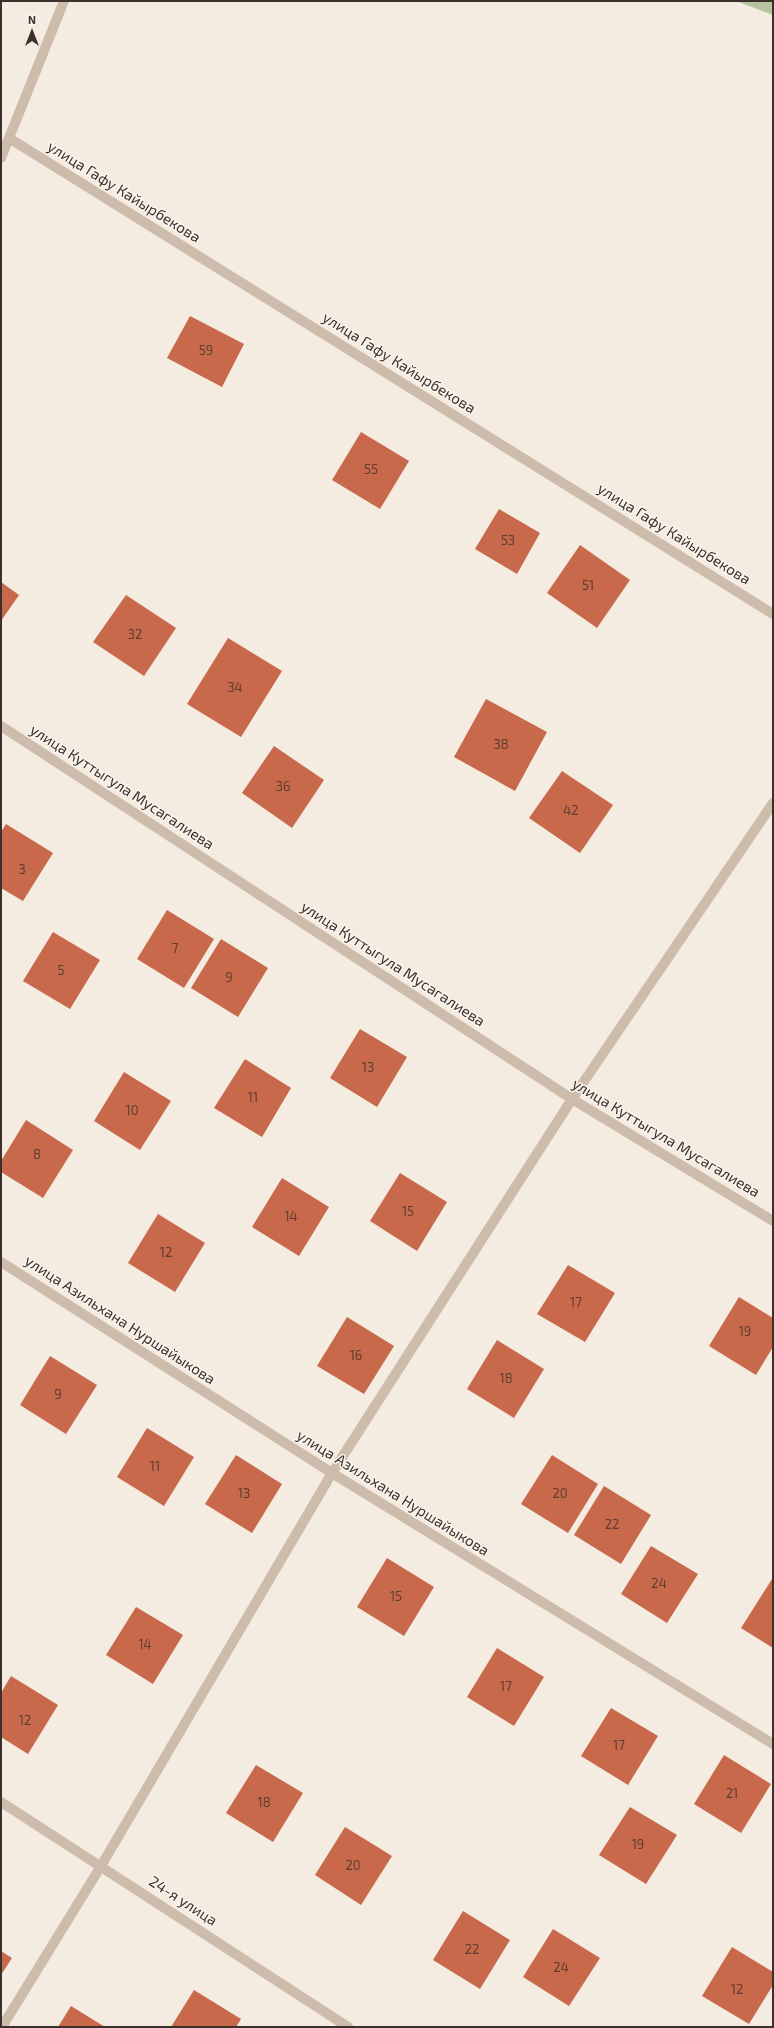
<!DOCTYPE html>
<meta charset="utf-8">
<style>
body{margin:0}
#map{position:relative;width:774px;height:2028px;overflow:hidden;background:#f4ebe1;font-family:"Exo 2",sans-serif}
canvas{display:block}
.frame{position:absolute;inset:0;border:2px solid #3b302b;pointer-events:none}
.north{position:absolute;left:12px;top:12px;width:40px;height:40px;-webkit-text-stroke:3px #fbf5ee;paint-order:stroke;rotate:0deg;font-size:11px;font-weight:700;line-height:16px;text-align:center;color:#3b302b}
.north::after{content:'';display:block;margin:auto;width:14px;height:18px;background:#3b302b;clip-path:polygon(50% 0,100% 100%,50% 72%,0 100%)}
</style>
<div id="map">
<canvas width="774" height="2028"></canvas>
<div class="frame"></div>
<div class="north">N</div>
</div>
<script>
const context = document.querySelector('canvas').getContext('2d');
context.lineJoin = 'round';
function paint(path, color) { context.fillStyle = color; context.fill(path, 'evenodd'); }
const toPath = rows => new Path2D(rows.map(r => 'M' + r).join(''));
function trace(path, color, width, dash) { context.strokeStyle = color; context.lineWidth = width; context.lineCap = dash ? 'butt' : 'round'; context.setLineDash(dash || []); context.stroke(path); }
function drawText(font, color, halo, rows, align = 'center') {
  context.font = font + ' "Exo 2",sans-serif'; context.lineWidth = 3; context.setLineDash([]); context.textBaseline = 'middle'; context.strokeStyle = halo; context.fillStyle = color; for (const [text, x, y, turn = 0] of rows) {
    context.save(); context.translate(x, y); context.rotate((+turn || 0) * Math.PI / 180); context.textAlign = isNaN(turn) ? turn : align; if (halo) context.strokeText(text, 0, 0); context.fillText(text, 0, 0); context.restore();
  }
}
const green = toPath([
 [736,1,773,1,773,15]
]);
const building = toPath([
 [190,316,244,344,222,387,167,358],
 [361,432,409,461,380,509,332,480],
 [499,509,540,533,517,574,475,549],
 [580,545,630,580,597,628,547,593],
 [1,582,19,595,1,621],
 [126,595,176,628,144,676,93,642],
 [228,638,282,671,241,737,187,704],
 [486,699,547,732,515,791,454,757],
 [274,746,324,780,292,828,242,793],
 [562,771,613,805,580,853,529,818],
 [6,824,53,853,23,901,1,888,1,832],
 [167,910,214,939,184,988,137,959],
 [53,932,100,960,70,1009,23,981],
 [221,939,268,968,238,1017,191,988],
 [360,1029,407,1057,377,1107,330,1078],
 [245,1059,291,1088,262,1137,214,1108],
 [124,1072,171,1101,140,1150,94,1121],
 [26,1120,73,1150,43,1198,1,1172,1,1161],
 [400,1173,447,1202,417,1251,370,1221],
 [282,1178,329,1207,299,1256,252,1227],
 [158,1214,205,1243,175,1292,128,1263],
 [568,1265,615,1293,585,1342,537,1314],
 [739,1297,773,1318,773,1347,756,1375,709,1346],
 [347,1317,394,1346,364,1394,317,1366],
 [497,1340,544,1369,514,1418,467,1389],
 [50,1356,97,1385,66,1434,20,1405],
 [147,1428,194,1457,164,1506,117,1477],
 [236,1455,282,1484,252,1533,205,1504],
 [552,1455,598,1484,568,1533,521,1504],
 [604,1486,651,1515,621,1564,574,1535],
 [651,1546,698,1574,667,1623,621,1594],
 [387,1558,434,1587,404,1636,357,1607],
 [772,1579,773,1580,773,1648,741,1628],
 [136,1607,183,1635,153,1684,106,1655],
 [497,1648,544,1677,514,1726,467,1697],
 [11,1676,58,1705,28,1754,1,1737,1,1693],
 [611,1708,658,1736,628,1785,581,1756],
 [724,1755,771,1784,741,1833,694,1804],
 [256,1765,303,1793,273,1842,226,1813],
 [630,1807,677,1835,646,1884,599,1855],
 [345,1827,392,1856,361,1905,315,1875],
 [463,1911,510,1940,480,1989,433,1960],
 [553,1929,600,1958,569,2006,523,1977],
 [732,1947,773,1972,773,1985,749,2024,702,1996],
 [1,1951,12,1958,1,1975],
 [194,1990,241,2019,236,2027,171,2027],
 [71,2006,105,2027,58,2027]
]);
const minor = toPath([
 [9,138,773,614],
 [1,158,64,1],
 [1,726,572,1099,773,1221],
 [1,1262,332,1473,773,1744],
 [1,1802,348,2027],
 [2,2027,101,1866,332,1473,572,1099,773,803]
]);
const numberNames = [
 ["59",206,351],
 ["55",371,470],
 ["53",508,541],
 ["51",588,586],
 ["32",135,635],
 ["34",235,688],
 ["38",501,745],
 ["36",283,787],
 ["42",571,811],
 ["3",22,870],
 ["7",175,949],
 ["5",61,971],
 ["9",229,978],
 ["13",368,1068],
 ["11",253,1098],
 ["10",132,1111],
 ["8",37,1155],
 ["15",408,1212],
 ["14",291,1217],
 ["12",166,1253],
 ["17",576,1303],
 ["19",745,1332],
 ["16",356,1356],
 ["18",506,1379],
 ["9",58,1395],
 ["11",155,1467],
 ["13",244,1494],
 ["20",560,1494],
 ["22",612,1525],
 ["24",659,1584],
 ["15",396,1597],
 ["14",145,1645],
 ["17",506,1687],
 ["12",25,1721],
 ["17",619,1746],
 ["21",732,1794],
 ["18",264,1803],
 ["19",638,1845],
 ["20",353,1866],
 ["22",472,1950],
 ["24",561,1968],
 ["12",737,1990]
];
const streetNames = [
 ["улица Гафу Кайырбекова",124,192,32],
 ["улица Гафу Кайырбекова",399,363,32],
 ["улица Гафу Кайырбекова",674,534,32],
 ["улица Куттыгула Мусагалиева",122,787,33],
 ["улица Куттыгула Мусагалиева",393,964,33],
 ["улица Куттыгула Мусагалиева",666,1138,31],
 ["улица Азильхана Нуршайыкова",120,1320,33],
 ["улица Азильхана Нуршайыкова",393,1493,32],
 ["24-я улица",183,1901,33]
];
paint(green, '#b8c4a0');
paint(building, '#c8694b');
trace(minor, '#cdbbac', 10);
drawText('13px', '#5e3e33', null, numberNames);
drawText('15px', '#3b302b', '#fbf5ee', streetNames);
</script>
